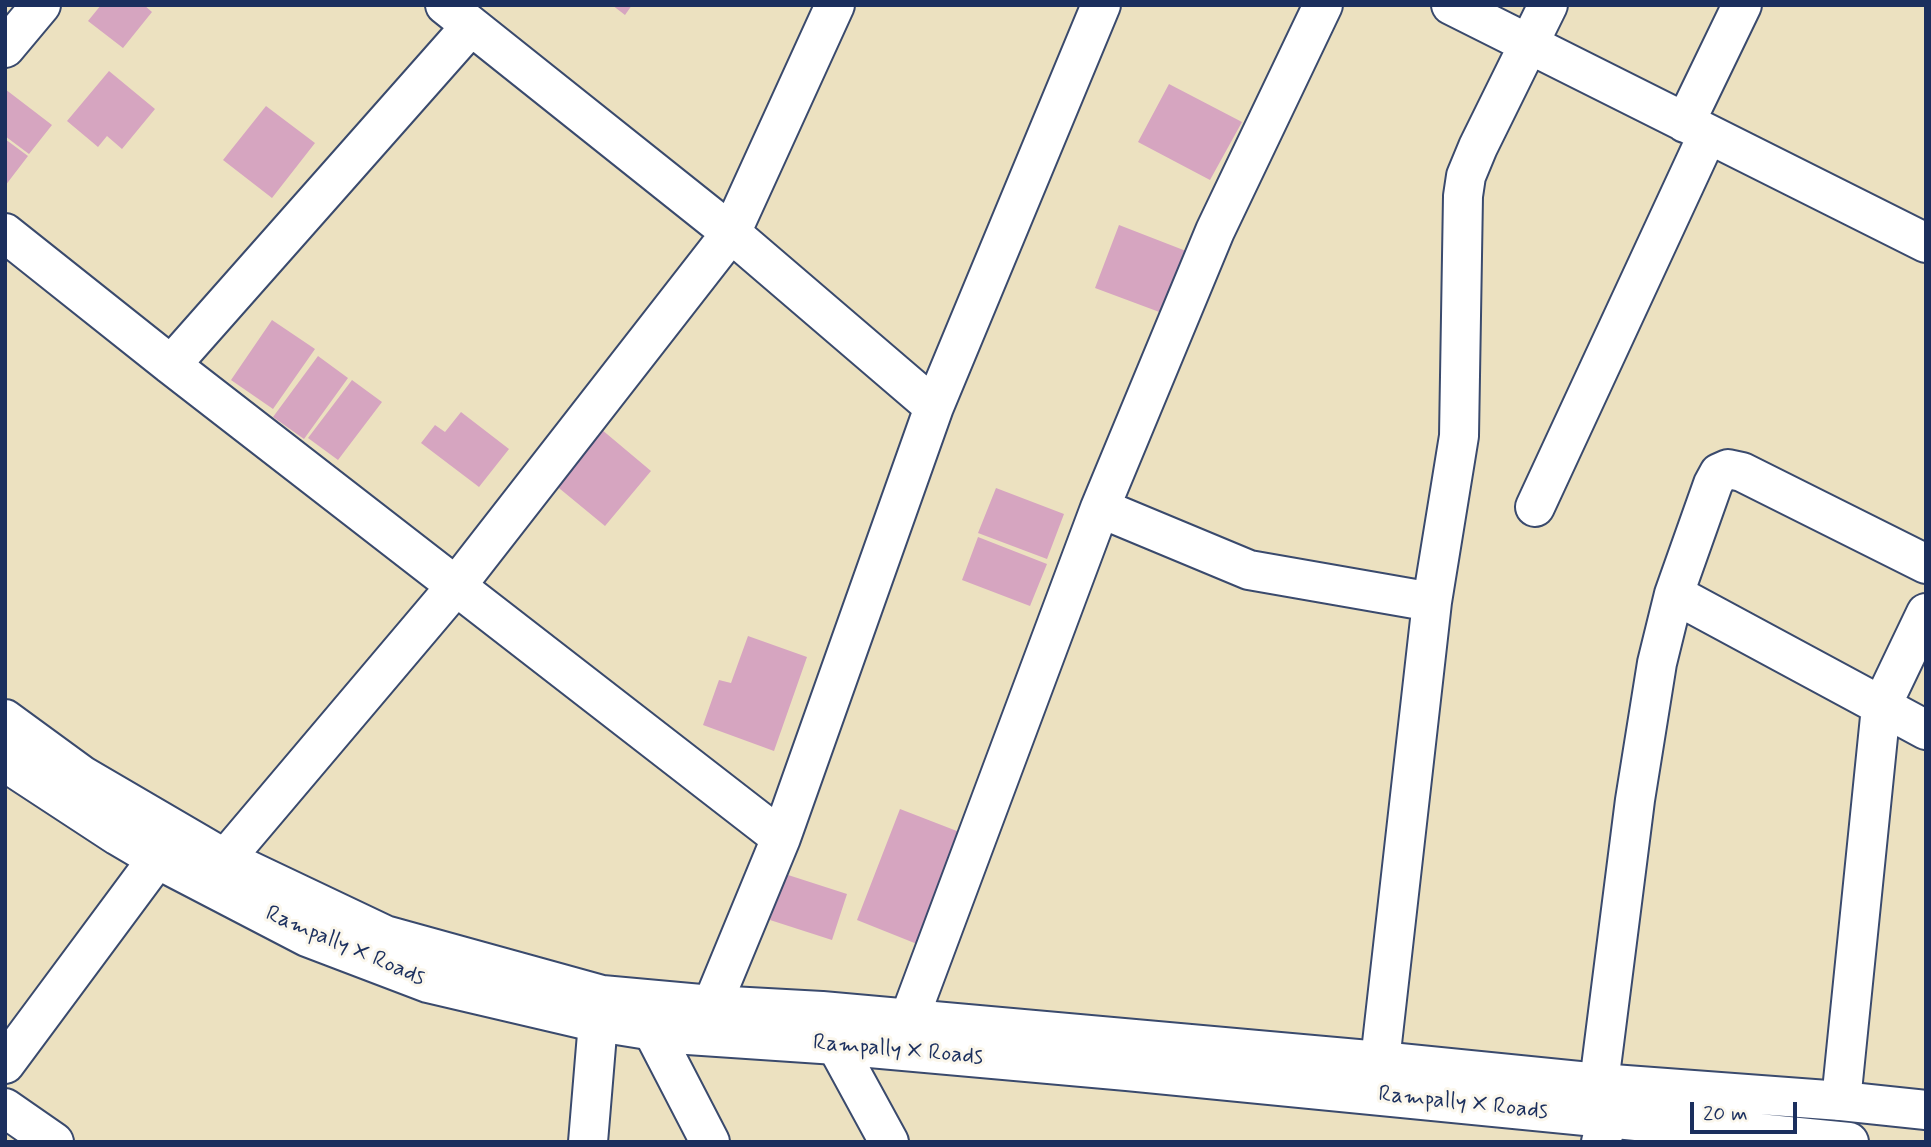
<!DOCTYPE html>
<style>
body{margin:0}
#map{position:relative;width:1931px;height:1147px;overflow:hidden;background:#ece1c0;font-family:Mynerve,sans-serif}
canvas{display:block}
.frame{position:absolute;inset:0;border:7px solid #1b2f5e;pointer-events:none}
.scale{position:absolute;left:1690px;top:1102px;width:107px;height:32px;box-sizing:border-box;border:4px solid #1b2f5e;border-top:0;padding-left:9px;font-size:21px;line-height:24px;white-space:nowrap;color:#1b2f5e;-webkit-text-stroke:5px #fbf7ec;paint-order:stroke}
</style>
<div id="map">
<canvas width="1931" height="1147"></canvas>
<div class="frame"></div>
<div class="scale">20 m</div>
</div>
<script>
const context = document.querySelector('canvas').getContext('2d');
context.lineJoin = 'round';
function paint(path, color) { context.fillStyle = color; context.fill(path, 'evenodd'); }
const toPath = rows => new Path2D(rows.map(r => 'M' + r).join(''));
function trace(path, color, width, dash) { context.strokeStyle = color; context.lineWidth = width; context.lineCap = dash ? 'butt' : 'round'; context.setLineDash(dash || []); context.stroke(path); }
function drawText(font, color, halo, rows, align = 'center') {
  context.font = font + ' Mynerve,sans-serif'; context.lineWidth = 6; context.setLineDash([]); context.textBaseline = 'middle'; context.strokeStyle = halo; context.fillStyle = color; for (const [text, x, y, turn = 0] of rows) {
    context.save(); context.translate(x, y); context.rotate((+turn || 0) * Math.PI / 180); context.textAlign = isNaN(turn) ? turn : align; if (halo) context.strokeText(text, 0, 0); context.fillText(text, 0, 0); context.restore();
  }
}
const building = toPath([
 [101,5,144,5,152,12,123,48,88,21],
 [612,5,632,5,625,15],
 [109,71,155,109,122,149,107,136,98,147,67,121],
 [1169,84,1242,122,1210,180,1138,142],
 [5,89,52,125,29,154,5,136],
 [266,106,315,143,272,198,223,160],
 [5,139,28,156,5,186],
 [1119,225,1186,251,1162,313,1095,288],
 [272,320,315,349,273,409,231,380],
 [318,356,348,378,304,439,273,417],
 [352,380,382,402,338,460,308,438],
 [461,412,509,449,479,487,421,443,435,425,445,432],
 [601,429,651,471,605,526,548,479],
 [996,488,1064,514,1047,559,978,533],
 [978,537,1047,564,1030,606,962,580],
 [748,636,807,657,774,751,703,725,719,680,731,683],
 [900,809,962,833,917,944,857,920],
 [785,874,847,894,832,940,770,920]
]);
const street = toPath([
 [445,5,731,233,934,407],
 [1451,5,1926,243],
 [5,48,41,5],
 [1685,123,1742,5],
 [5,233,171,365,781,838],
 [171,365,471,26],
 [1535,507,1708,134],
 [1100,508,1249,570,1432,602],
 [1674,594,1926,730],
 [225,859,456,586,731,233,835,5],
 [712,1005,781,838,934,407,1101,5],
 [909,1019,1100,508,1215,231,1323,5],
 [652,1030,710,1142],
 [836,1045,889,1142],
 [1380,1061,1432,602,1459,436,1463,196,1466,176,1478,147,1548,5],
 [5,1064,157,859],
 [1599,1083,1635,800,1657,663,1674,594,1713,484,1719,473,1728,469,1742,472,1926,564],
 [1841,1101,1881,707,1926,613],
 [5,1108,54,1142],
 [588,1142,598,1022],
 [1601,1142,1608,1118]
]);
const secondary = toPath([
 [5,719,83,776,225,859,385,935,602,995,712,1005,822,1011,1380,1061,1599,1083,1841,1101,1926,1110],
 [5,762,118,836,157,859,307,937,428,983,586,1020,673,1034,836,1045,1127,1071,1849,1142]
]);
const streetNames = [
 ["Rampally X Roads",345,947,23],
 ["Rampally X Roads",898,1051,5],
 ["Rampally X Roads",1463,1104,6]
];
paint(building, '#d6a5c0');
trace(street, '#3a4a6d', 42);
trace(secondary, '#3a4a6d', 42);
trace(street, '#fff', 38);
trace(secondary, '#fff', 38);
drawText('23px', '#1b2f5e', '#fbf7ec', streetNames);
</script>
